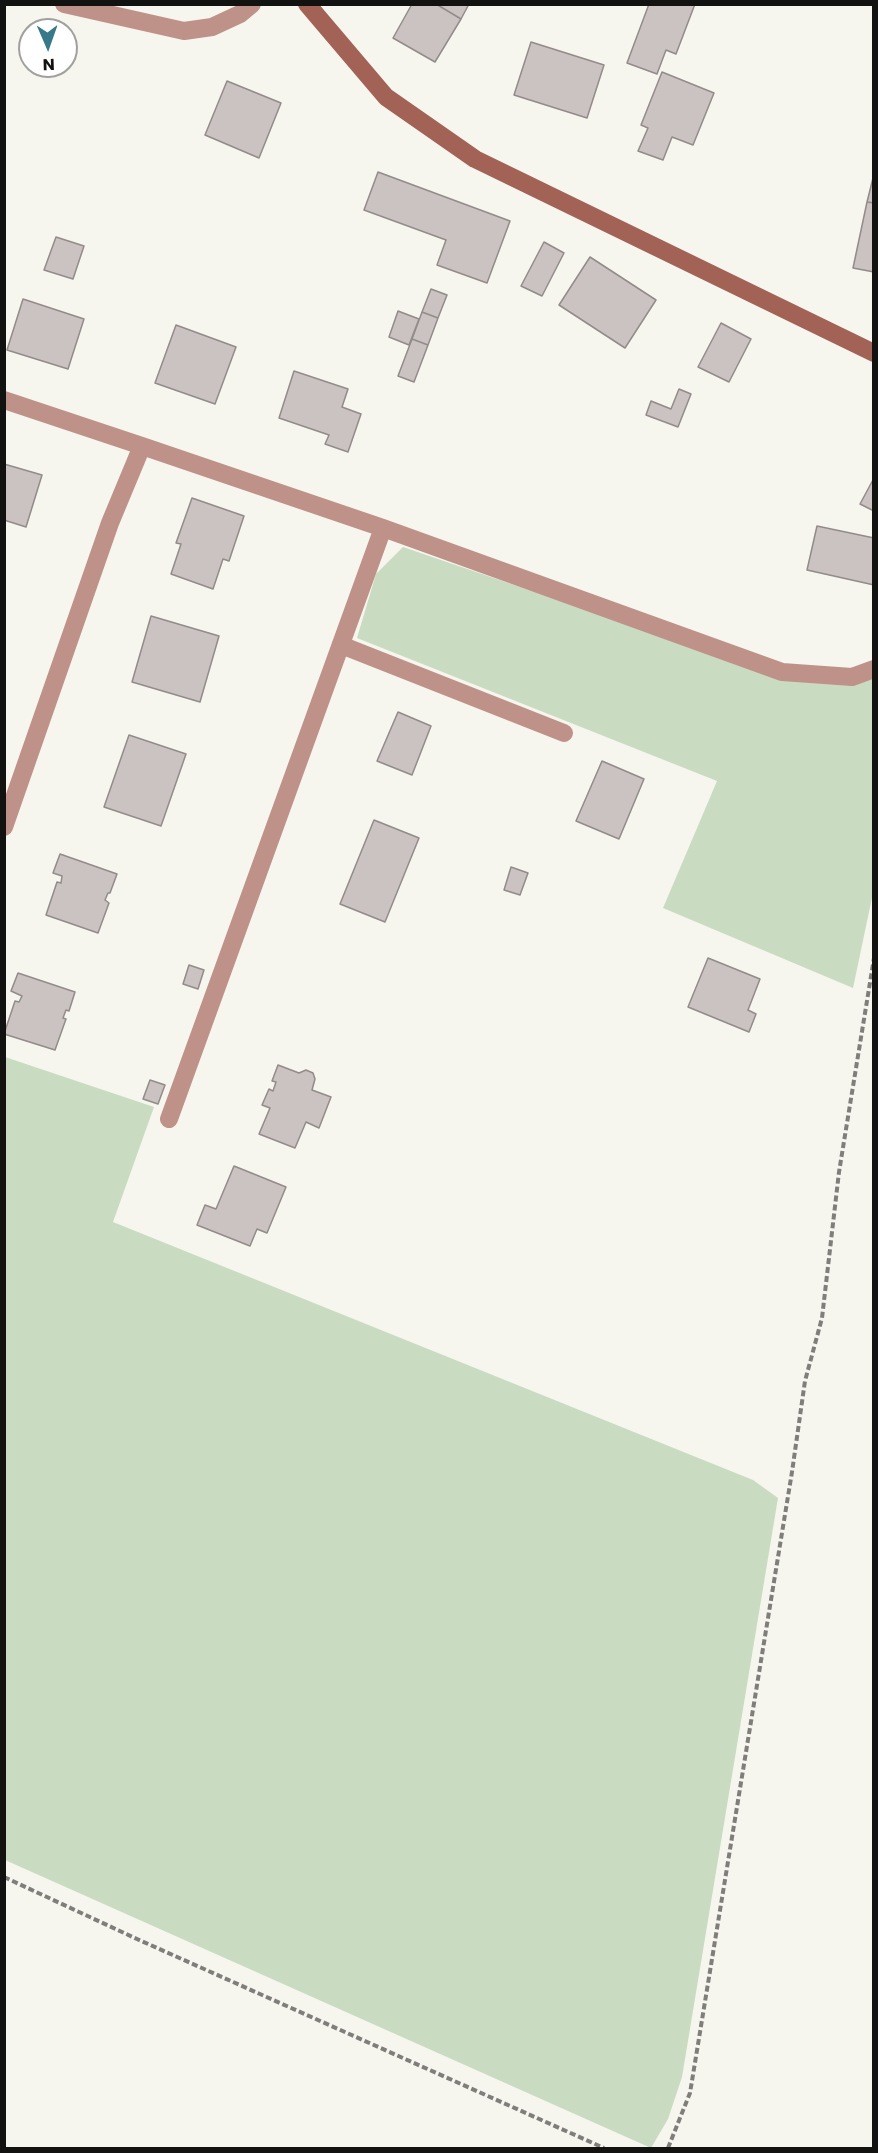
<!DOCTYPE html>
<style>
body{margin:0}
#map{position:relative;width:878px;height:2153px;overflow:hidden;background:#f6f5ee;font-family:Poppins,sans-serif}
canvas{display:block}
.frame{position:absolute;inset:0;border:6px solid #121210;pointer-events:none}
.north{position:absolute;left:18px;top:18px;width:60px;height:60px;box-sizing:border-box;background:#fff;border:2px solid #a0a09f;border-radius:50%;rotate:178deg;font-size:16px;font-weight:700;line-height:24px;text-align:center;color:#121210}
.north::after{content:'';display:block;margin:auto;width:21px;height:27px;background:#37788a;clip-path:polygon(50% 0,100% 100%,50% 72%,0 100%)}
</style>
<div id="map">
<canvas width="878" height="2153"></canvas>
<div class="frame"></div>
<div class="north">N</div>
</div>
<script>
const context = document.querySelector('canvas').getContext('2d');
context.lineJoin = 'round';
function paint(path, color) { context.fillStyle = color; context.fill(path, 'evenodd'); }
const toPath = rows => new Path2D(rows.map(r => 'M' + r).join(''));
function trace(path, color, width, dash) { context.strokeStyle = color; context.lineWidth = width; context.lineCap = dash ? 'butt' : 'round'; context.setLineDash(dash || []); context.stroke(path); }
const green = toPath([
 [403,547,798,682,873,679,873,893,853,988,663,908,717,781,357,638,376,574],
 [5,1057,154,1107,113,1222,753,1480,778,1498,682,2077,668,2119,651,2148,5,1860]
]);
const building = toPath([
 [412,4,436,4,461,19,435,62,393,38,412,4],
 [436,4,469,4,461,19,436,4],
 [649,4,695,4,676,54,666,50,657,74,627,63,649,4],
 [531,42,604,65,587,118,514,95,531,42],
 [662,72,714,93,693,145,672,137,663,160,638,151,648,128,641,125,662,72],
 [227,81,281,103,259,158,205,135,227,81],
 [378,172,510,221,487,283,437,265,446,240,364,210,378,172],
 [874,174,874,203,867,202,874,174],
 [867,202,874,203,874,272,853,268,867,202],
 [56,237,84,246,73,279,44,270,56,237],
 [544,242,564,253,542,296,521,286,544,242],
 [590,257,656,300,625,348,559,305,590,257],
 [431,289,447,295,438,318,422,312,431,289],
 [23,299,84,319,68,369,7,350,23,299],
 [398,311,419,319,409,345,389,337,398,311],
 [422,312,438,318,428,345,412,339,422,312],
 [721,323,751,339,729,382,698,367,721,323],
 [176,325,236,347,215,404,155,383,176,325],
 [412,339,428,345,414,382,398,376,412,339],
 [294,371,348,389,342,407,361,414,348,452,325,444,329,435,279,418,294,371],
 [679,389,691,394,678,427,646,415,651,401,671,409,679,389],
 [4,464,42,475,26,527,4,520,4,464],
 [874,478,874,511,860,504,874,478],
 [192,498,244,516,229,561,223,559,213,589,171,574,181,544,176,543,192,498],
 [817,526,874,538,874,585,807,570,817,526],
 [151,616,219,636,200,702,132,682,151,616],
 [398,712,431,726,412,775,377,761,398,712],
 [129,735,186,754,161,826,104,807,129,735],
 [602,761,644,779,619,839,576,821,602,761],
 [374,820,419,838,385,922,340,904,374,820],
 [60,854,117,874,110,893,108,893,105,900,109,903,98,933,46,915,57,882,61,883,62,876,53,873,60,854],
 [511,867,528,873,520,895,504,890,511,867],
 [708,958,760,979,748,1010,756,1014,749,1032,688,1007,708,958],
 [189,965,204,970,198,989,183,984,189,965],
 [18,973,75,992,69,1011,66,1010,63,1018,66,1019,55,1050,4,1034,15,1001,19,1002,22,996,11,991,18,973],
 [278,1065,299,1073,306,1070,313,1073,315,1079,312,1090,331,1097,319,1128,306,1122,295,1148,259,1134,270,1108,262,1105,269,1089,273,1091,276,1082,272,1081,278,1065],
 [150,1080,165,1085,158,1104,143,1099,150,1080],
 [234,1166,286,1187,267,1233,257,1229,250,1246,197,1225,205,1205,216,1209,234,1166]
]);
const path = toPath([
 [4,1877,137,1939,604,2148],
 [668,2148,690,2093,792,1472,805,1381,822,1318,839,1172,874,958]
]);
const lane = toPath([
 [341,645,564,733]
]);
const street = toPath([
 [64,4,184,31,212,27,240,14,252,4],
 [4,400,142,446,110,523,4,827],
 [142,446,383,528,782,672,852,677,874,669],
 [169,1119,383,528]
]);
const secondary = toPath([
 [307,4,386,97,475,159,874,353]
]);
paint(green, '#c9dcc2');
paint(building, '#cac3c2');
trace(building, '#928b8a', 1.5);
trace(path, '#7f7e7a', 4, [6, 3]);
trace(lane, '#bf9289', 18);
trace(street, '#bf9289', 18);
trace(secondary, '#a26256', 18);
</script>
